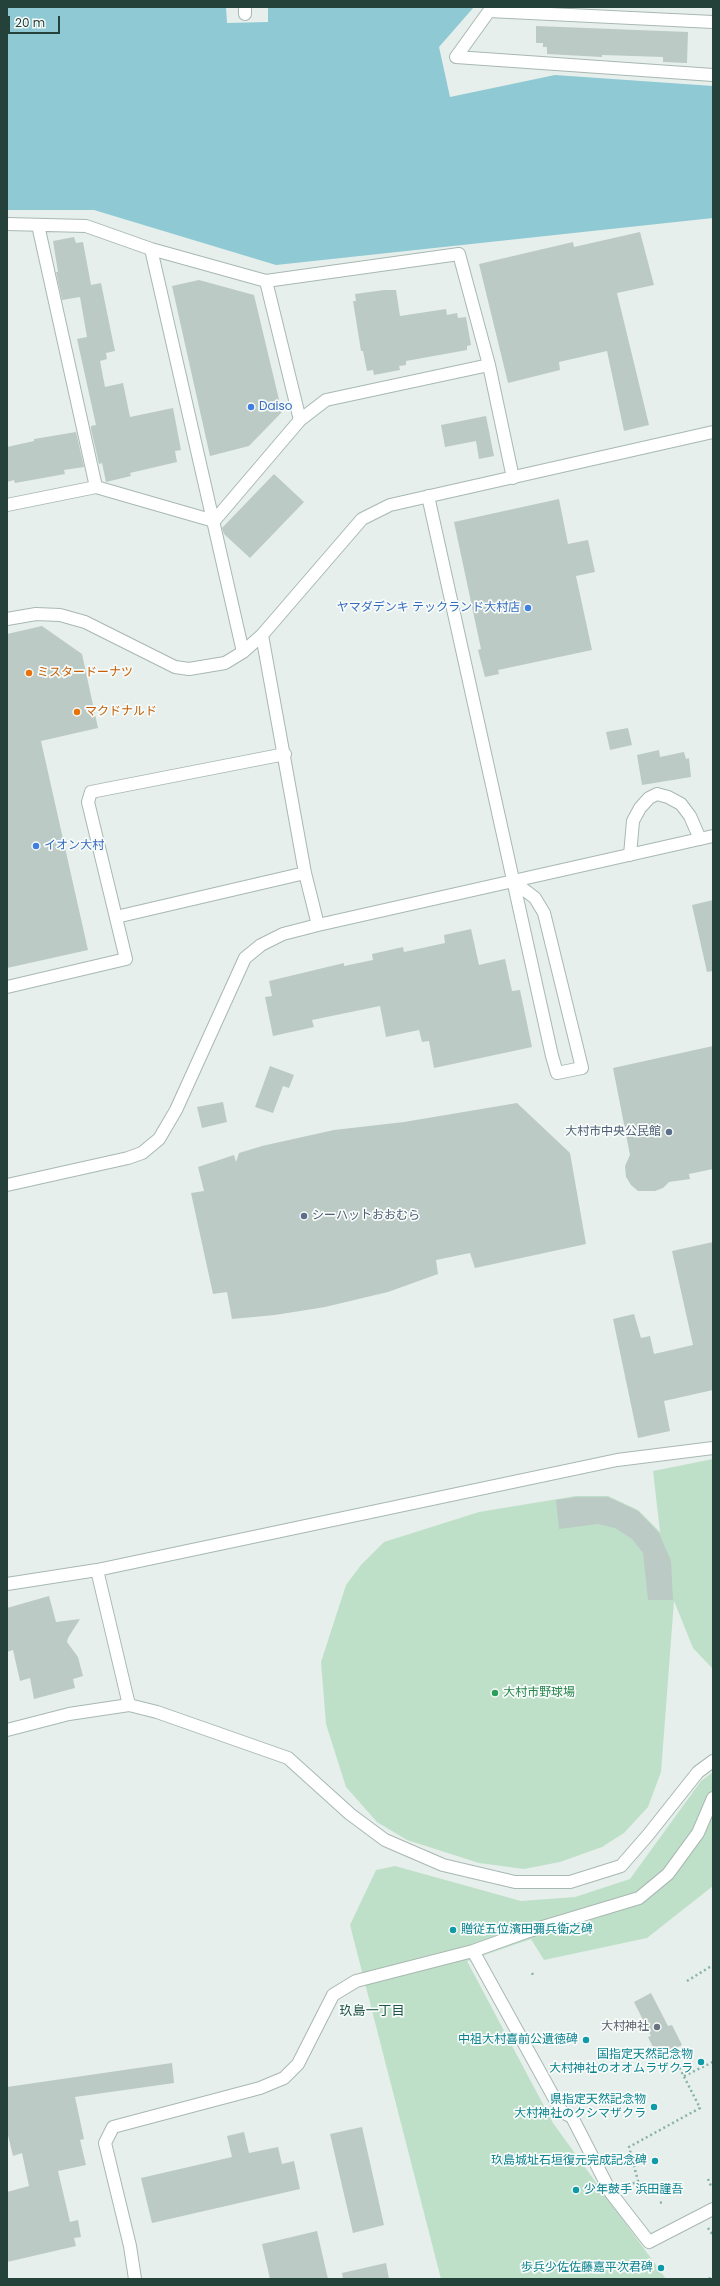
<!DOCTYPE html>
<meta charset="utf-8">
<style>
body{margin:0}
#map{position:relative;width:720px;height:2286px;overflow:hidden;background:#e6efeb;font-family:Poppins,sans-serif}
canvas{display:block}
.frame{position:absolute;inset:0;border:8px solid #24423a;pointer-events:none}
.scale{position:absolute;left:8px;top:16px;width:52px;height:18px;box-sizing:border-box;border:2px solid #24423a;border-top:0;padding-left:5px;font-size:12px;line-height:14px;white-space:nowrap;color:#24423a;-webkit-text-stroke:3px #f7fbf9;paint-order:stroke}
</style>
<div id="map">
<canvas width="720" height="2286"></canvas>
<div class="frame"></div>
<div class="scale">20 m</div>
</div>
<script>
const context = document.querySelector('canvas').getContext('2d');
context.lineJoin = 'round';
function paint(path, color) { context.fillStyle = color; context.fill(path, 'evenodd'); }
const toPath = rows => new Path2D(rows.map(r => 'M' + r).join(''));
function trace(path, color, width, dash) { context.strokeStyle = color; context.lineWidth = width; context.lineCap = dash ? 'butt' : 'round'; context.setLineDash(dash || []); context.stroke(path); }
function drawText(font, color, halo, rows, align = 'center') {
  context.font = font + ' Poppins,"Noto Sans JP",sans-serif'; context.lineWidth = 3.5; context.setLineDash([]); context.textBaseline = 'middle'; context.strokeStyle = halo; context.fillStyle = color; for (const [text, x, y, turn = 0] of rows) {
    context.save(); context.translate(x, y); context.rotate((+turn || 0) * Math.PI / 180); context.textAlign = isNaN(turn) ? turn : align; if (halo) context.strokeText(text, 0, 0); context.fillText(text, 0, 0); context.restore();
  }
}
const green = toPath([
 [713,1459,713,1669,693,1648,674,1601,661,1772,648,1807,624,1833,602,1847,560,1862,524,1869,479,1863,407,1840,377,1822,346,1787,326,1724,321,1662,346,1585,361,1565,384,1542,479,1512,576,1496,608,1496,638,1510,660,1532,653,1471],
 [713,1772,713,1886,647,1938,544,1960,531,1939,467,1961,553,2123,666,2279,441,2279,350,1925,376,1870,395,1866,521,1901,575,1897,630,1879,701,1781]
]);
const water = toPath([
 [7,7,226,7,227,23,268,22,268,7,474,7,439,47,450,97,555,75,713,86,713,218,276,265,94,210,7,210]
]);
const building = toPath([
 [536,26,688,32,687,63,663,62,663,57,602,55,602,57,547,54,547,47,543,47,543,43,536,43],
 [640,232,654,285,617,293,649,425,624,431,607,351,559,362,560,370,508,383,479,264,573,242,574,247],
 [74,237,76,243,83,242,91,285,101,283,111,332,115,351,106,353,107,359,100,361,105,387,123,383,130,417,173,408,181,450,175,451,177,462,130,473,131,476,106,482,102,463,99,464,91,429,91,426,96,425,77,339,87,337,80,297,62,300,56,272,58,272,53,241],
 [199,280,254,295,282,412,249,446,210,456,172,286],
 [384,290,396,290,400,316,446,309,447,315,457,313,458,318,466,317,471,345,467,346,467,350,406,361,406,365,399,366,400,370,374,375,373,370,367,371,363,351,361,351,353,301,356,301,355,294],
 [486,416,494,456,479,459,476,441,445,447,441,425],
 [76,432,84,467,64,470,65,474,15,483,14,480,7,482,7,447,34,441,34,439],
 [274,474,304,502,250,558,224,534,222,528],
 [559,499,568,544,588,540,595,572,576,576,592,650,498,670,499,674,485,677,478,650,481,649,454,522],
 [42,626,82,654,98,728,41,741,88,950,7,968,7,634],
 [628,728,632,745,610,750,606,732],
 [659,750,660,757,684,752,686,759,689,758,691,777,642,785,637,755],
 [713,900,713,971,707,972,692,905],
 [471,929,479,965,505,959,512,991,520,990,532,1047,434,1068,429,1041,422,1042,419,1030,386,1037,380,1006,312,1020,314,1027,273,1036,265,997,272,996,269,981,344,963,344,966,373,960,372,954,403,947,404,952,445,943,444,935],
 [713,1046,713,1169,689,1174,690,1179,669,1182,663,1188,655,1191,638,1191,631,1185,626,1177,625,1166,630,1155,613,1068],
 [270,1066,294,1075,289,1088,283,1086,273,1113,255,1107],
 [223,1102,227,1122,202,1128,197,1107],
 [517,1103,570,1153,586,1244,475,1268,470,1253,436,1260,438,1274,388,1292,325,1307,275,1315,232,1319,227,1292,213,1294,191,1193,204,1191,198,1167,234,1155,236,1162,239,1153,262,1146,334,1130,404,1122],
 [713,1242,713,1390,664,1401,670,1431,638,1438,613,1319,634,1314,641,1338,650,1336,654,1354,693,1345,672,1251],
 [576,1497,608,1497,638,1511,659,1533,671,1561,673,1600,648,1600,643,1553,632,1539,615,1528,598,1524,559,1529,556,1500],
 [49,1596,56,1622,80,1619,68,1638,67,1642,78,1657,83,1676,73,1679,75,1688,34,1699,30,1678,20,1681,13,1650,7,1652,7,1608],
 [651,1993,668,2026,672,2025,682,2045,658,2057,648,2037,651,2036,634,2002],
 [172,2063,174,2083,75,2097,84,2139,80,2140,86,2165,58,2171,70,2222,78,2220,81,2237,74,2238,76,2246,7,2262,7,2192,29,2186,22,2153,13,2156,7,2131,7,2087],
 [362,2127,384,2225,353,2233,330,2134],
 [244,2132,249,2153,278,2147,282,2164,294,2161,300,2189,152,2223,141,2178,232,2157,227,2136],
 [317,2231,328,2279,270,2279,262,2244],
 [386,2263,389,2279,343,2279,342,2273]
]);
const path = toPath([
 [532,1973,534,1977],
 [687,1981,713,1965],
 [684,2076,713,2062],
 [708,2179,711,2186],
 [624,2188,638,2181,629,2147,700,2108,674,2057],
 [660,2203,664,2201],
 [708,2228,713,2235],
 [709,2279,713,2276]
]);
const minor = toPath([
 [245,7,245,14],
 [492,7,456,57,713,75],
 [489,11,713,22],
 [7,224,86,226,151,249,266,281,459,254,489,365,513,478],
 [38,225,96,487],
 [151,249,243,652],
 [266,281,300,420],
 [428,496,552,1056,557,1073,582,1068,544,913,535,898,514,882],
 [7,505,96,487,214,521],
 [214,521,300,420,326,400,489,365],
 [7,619,36,614,60,615,85,622,175,667,189,669,225,663,243,652,262,635,362,519,390,505,713,432],
 [262,635,305,873,318,925],
 [630,855,633,821,640,808,649,798,657,794,668,797,681,804,690,816,700,839],
 [116,917,305,873],
 [7,987,126,959,88,802,91,792,285,754],
 [7,1185,128,1158,142,1153,159,1139,176,1110,245,958,261,945,283,934,318,925,713,836],
 [7,1584,97,1570],
 [129,1705,97,1570,617,1460,713,1448],
 [7,1730,69,1714,129,1705,157,1712,288,1758,350,1814,385,1840,443,1865,515,1882,570,1882,621,1866,648,1835,698,1772,713,1761],
 [473,1951,562,2112,572,2117,611,2193,649,2242,713,2209],
 [135,2279,130,2246,105,2143,113,2127,260,2088,284,2078,298,2064,333,1995,356,1981,473,1951,526,1932,639,1898,668,1874,698,1833,713,1798]
]);
const markers = [
 [251,407,4,"#3f7fe0"],
 [528,608,4,"#3f7fe0"],
 [29,673,4,"#e8710a"],
 [77,712,4,"#e8710a"],
 [36,846,4,"#3f7fe0"],
 [669,1132,4,"#5c6f8a"],
 [304,1216,4,"#5c6f8a"],
 [495,1693,4,"#2e9e5b"],
 [453,1930,4,"#0f9aa8"],
 [657,2027,4,"#6b7280"],
 [586,2040,4,"#0f9aa8"],
 [701,2062,4,"#0f9aa8"],
 [654,2107,4,"#0f9aa8"],
 [655,2161,4,"#0f9aa8"],
 [576,2190,4,"#0f9aa8"],
 [661,2268,4,"#0f9aa8"]
];
const shopNames = [
 ["Daiso",259,407],
 ["ヤマダデンキ テックランド大村店",520,608,"right"],
 ["イオン大村",44,846]
];
const foodNames = [
 ["ミスタードーナツ",37,673],
 ["マクドナルド",85,712]
];
const serviceNames = [
 ["大村市中央公民館",661,1132],
 ["シーハットおおむら",312,1216,"left"]
];
const leisureNames = [
 ["大村市野球場",503,1693]
];
const cultureNames = [
 ["贈従五位濱田彌兵衛之碑",461,1930,"left"],
 ["中祖大村喜前公遺徳碑",578,2040],
 ["国指定天然記念物",693,2055],
 ["大村神社のオオムラザクラ",693,2069],
 ["県指定天然記念物",646,2100],
 ["大村神社のクシマザクラ",646,2114],
 ["玖島城址石垣復元完成記念碑",647,2161],
 ["少年鼓手 浜田謹吾",584,2190,"left"],
 ["歩兵少佐佐藤嘉平次君碑",653,2268]
];
const worshipNames = [
 ["大村神社",649,2027]
];
const neighbourhoodNames = [
 ["玖島一丁目",372,2012]
];
paint(green, '#bfe0c8');
paint(water, '#8ec9d4');
paint(building, '#bbcac4');
trace(minor, '#a8b8b2', 14);
trace(path, '#86b3a5', 2.5, [2, 3]);
trace(minor, '#fff', 12);
for (const [x, y, r, color] of markers) { const dot = new Path2D(); dot.arc(x, y, r, 0, 2 * Math.PI); context.fillStyle = color; context.fill(dot); trace(dot, '#f7fbf9', 1.5); }
drawText('12px', '#366cbe', '#f7fbf9', shopNames, 'left');
drawText('12px', '#c56008', '#f7fbf9', foodNames, 'left');
drawText('12px', '#4e5e75', '#f7fbf9', serviceNames, 'right');
drawText('12px', '#27864d', '#f7fbf9', leisureNames, 'left');
drawText('12px', '#0d838f', '#f7fbf9', cultureNames, 'right');
drawText('12px', '#5b616d', '#f7fbf9', worshipNames, 'right');
drawText('13px', '#1f5548', '#f7fbf9', neighbourhoodNames);
</script>
